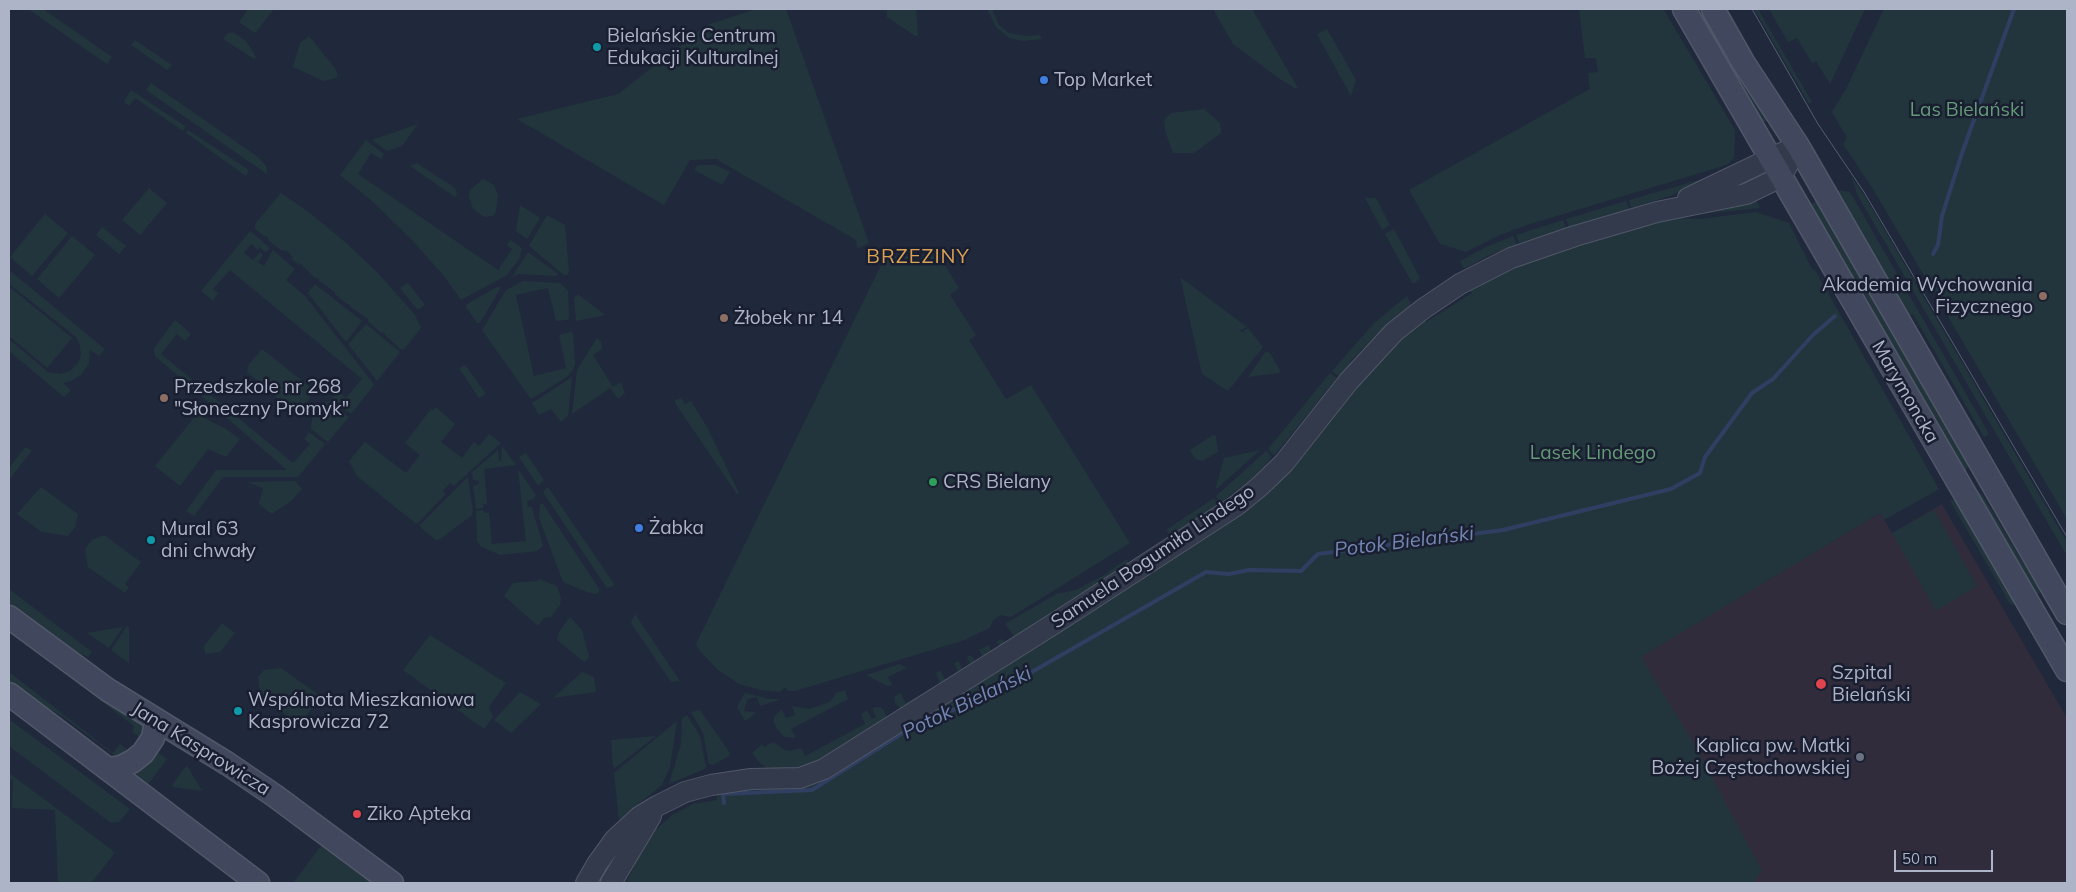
<!DOCTYPE html>
<meta charset="utf-8">
<style>
body{margin:0}
#map{position:relative;width:2076px;height:892px;overflow:hidden;background:#20283b;font-family:Mulish,sans-serif}
canvas{display:block}
.frame{position:absolute;inset:0;border:10px solid #aeb4c7;pointer-events:none}
.scale{position:absolute;left:1894px;top:850px;width:99px;height:22px;box-sizing:border-box;border:2px solid #aeb4c7;border-top:0;padding-left:6px;font-size:15px;line-height:18px;white-space:nowrap;color:#aeb4c7;-webkit-text-stroke:4px #191f30;paint-order:stroke}
</style>
<div id="map">
<canvas width="2076" height="892"></canvas>
<div class="frame"></div>
<div class="scale">50 m</div>
</div>
<script>
const context = document.querySelector('canvas').getContext('2d');
context.lineJoin = 'round';
function paint(path, color) { context.fillStyle = color; context.fill(path, 'evenodd'); }
const toPath = rows => new Path2D(rows.map(r => 'M' + r).join(''));
function trace(path, color, width, dash) { context.strokeStyle = color; context.lineWidth = width; context.lineCap = dash ? 'butt' : 'round'; context.setLineDash(dash || []); context.stroke(path); }
function drawText(font, color, halo, rows, align = 'center') {
  context.font = font + ' Mulish,sans-serif'; context.lineWidth = 5; context.setLineDash([]); context.textBaseline = 'middle'; context.strokeStyle = halo; context.fillStyle = color; for (const [text, x, y, turn = 0] of rows) {
    context.save(); context.translate(x, y); context.rotate((+turn || 0) * Math.PI / 180); context.textAlign = isNaN(turn) ? turn : align; if (halo) context.strokeText(text, 0, 0); context.fillText(text, 0, 0); context.restore();
  }
}
const medical = toPath([
 [1942,504,2067,718,2067,883,1497,883,1640,657,1880,513,1892,533]
]);
const green = toPath([
 [28,9,43,9,112,57,107,64],
 [248,9,274,9,255,33,239,22],
 [756,9,786,9,869,243,857,249,856,240,716,159,690,160,664,205,517,119,618,94,707,25],
 [887,9,916,9,918,35,915,36,887,17],
 [987,9,992,9,999,25,1009,33,1025,36,1040,35,1042,39,1023,41,1009,38,996,27],
 [1213,9,1252,9,1298,88,1296,89,1280,79,1233,44],
 [1579,9,1662,9,1664,10,1735,130,1734,158,1728,164,1720,167,1530,224,1500,235,1466,252,1440,244,1409,190,1590,89,1588,73,1598,72,1596,58,1585,58],
 [1694,9,1704,9,1770,119,1761,124],
 [1754,9,1758,9,1812,102,1809,104],
 [1769,9,1865,9,1830,84,1816,61,1812,63,1797,38,1788,42],
 [1884,9,2067,9,2067,519,1873,189,1843,144,1847,138,1832,112,1845,91],
 [1327,29,1356,80,1351,96,1317,34],
 [228,33,234,33,246,41,256,57,254,59,223,39],
 [309,36,335,68,338,75,336,78,324,81,293,67,300,43],
 [135,40,172,65,167,70,131,45],
 [151,83,258,157,266,166,267,174,146,90],
 [131,90,185,126,183,131,135,98,129,106,126,104,124,101],
 [1204,109,1220,123,1221,133,1194,153,1173,153,1165,131,1164,120,1171,113],
 [418,124,402,146,387,151,372,140],
 [188,130,249,170,246,176,186,133],
 [366,140,384,154,381,159,371,153,358,174,498,270,512,249,507,245,510,240,520,246,522,249,519,259,507,275,461,300,444,276,412,240,371,200,340,175],
 [417,163,455,188,457,194,455,197,410,166],
 [698,165,716,165,730,172,722,185,694,170],
 [1723,173,1673,195,1631,208,1629,200],
 [1851,176,1864,195,2067,542,2067,556,1858,196],
 [483,179,494,185,498,195,496,212,493,216,484,217,473,209,469,196,470,190],
 [149,188,167,203,140,235,122,220],
 [1835,190,1850,192,1989,434,1984,437,1913,314,1906,318],
 [281,193,310,213,345,242,378,273,415,315,421,328,404,349,400,349,385,335,385,333,380,332,368,321,368,319,352,308,349,304,347,304,335,294,335,292,319,281,319,279,314,277,300,263,299,265,292,259,293,257,287,251,281,250,269,241,268,237,264,236,255,229,255,224],
 [1365,198,1376,198,1390,225,1382,230],
 [1756,199,1760,208,1691,215],
 [1818,200,1969,464,1966,471,1963,472,1808,206],
 [1626,201,1629,209,1569,227,1566,219],
 [520,205,540,218,527,239,516,231],
 [1756,212,1789,223,1812,269,1815,270,1939,489,1884,520,1880,513,1641,657,1695,746,1762,871,1753,883,626,883,644,846,652,833,672,815,693,804,717,800,717,790,788,785,1308,447,1385,354,1423,319,1426,322,1472,293,1470,289,1502,272,1540,258,1645,226,1675,218,1700,219],
 [45,214,68,233,32,276,10,257],
 [547,215,565,225,569,272,567,275,564,275,529,246],
 [1563,220,1566,228,1519,243,1516,235],
 [102,227,126,246,119,254,96,235],
 [1394,229,1420,278,1415,283,1412,283,1385,234],
 [250,231,269,247,269,249,266,252,264,251,260,247,258,250,251,244,244,253,253,260,260,252,263,255,258,262,264,266,273,250,295,269,286,280,305,296,373,383,374,385,351,414,331,399,337,391,346,398,362,379,230,270,213,289,218,293,213,301,201,291],
 [72,236,95,255,59,298,37,279],
 [1513,236,1517,244,1490,255,1464,269,1460,261,1486,247],
 [528,252,558,274,556,276,518,274,512,277],
 [938,254,959,288,950,295,976,335,969,340,1006,399,1031,385,1130,543,1011,617,1001,615,993,620,990,628,962,641,795,691,789,691,785,687,780,692,761,690,739,684,718,670,700,651,696,644,885,257],
 [9,270,105,349,99,356,90,350,89,363,82,374,71,381,63,383,71,390,64,397,9,351,9,339,48,372,60,374,70,371,79,362,81,354,79,343,76,337,9,284],
 [1180,277,1247,327,1240,331,1242,332,1248,328,1263,347,1228,391,1202,374],
 [523,281,560,283,568,291,569,318,567,320,556,321,548,288,516,295,534,376,566,368,559,335,571,332,573,333,575,364,573,370,567,377,531,399,482,330,506,290],
 [408,283,425,305,419,309,417,309,400,288],
 [315,284,362,321,347,341,345,341,308,293],
 [497,287,501,287,480,323,477,323,466,307,467,304],
 [11,288,72,338,47,368,9,336,9,291],
 [578,294,605,315,576,321,574,298],
 [1407,296,1411,305,1377,334,1353,359,1339,377,1332,371,1374,323],
 [175,320,191,334,185,341,177,334,161,354,293,463,310,444,304,439,309,432,325,444,298,477,223,477,194,516,186,511,216,470,287,470,155,356,154,348],
 [366,324,400,352,377,381,348,344],
 [597,338,601,342,602,349,593,355,613,387,621,382,625,393,618,399,610,388,572,414,577,370],
 [262,349,310,387,310,398,303,407,294,412,247,372,249,364],
 [1266,351,1270,353,1280,370,1279,373,1248,377],
 [465,365,486,394,479,398,459,368],
 [1330,373,1337,378,1274,456,1268,449],
 [572,377,568,416,561,422,551,409,539,415,532,403],
 [681,398,685,404,691,401,707,427,739,493,737,494,675,403,675,400],
 [329,401,349,417,328,442,311,429,313,407],
 [436,407,455,424,441,442,462,458,474,442,479,446,489,434,501,443,454,486,450,483,442,491,446,494,418,523,415,523,357,476,349,461,365,442,406,473,420,455,405,443,431,409,433,410],
 [197,414,226,429,240,439,226,457,208,449,180,486,155,466],
 [1213,435,1216,436,1218,452,1202,461,1195,459,1190,450],
 [25,447,32,450,9,480,9,468],
 [502,447,504,449,516,465,484,469,487,504,483,504,483,508,476,509,473,486,479,484,479,481,473,480,472,472,498,450,499,461,501,461],
 [1260,450,1239,469,1215,490,1224,458],
 [1266,451,1272,457,1264,466,1249,481,1220,503,1216,496],
 [526,453,544,480,538,486,519,457],
 [518,469,536,495,534,499,527,501,528,507,532,507,543,546,537,551,500,555,480,546,477,541,476,511,484,510,484,513,489,513,492,544,526,541],
 [468,477,473,512,471,516,440,539,436,540,421,528,420,525],
 [295,481,302,489,291,501,272,514,259,504,263,488,248,482],
 [41,487,78,514,75,527,68,536,42,532,17,514],
 [548,487,614,584,613,586,607,588,543,492],
 [1973,488,1982,494,2020,558,2043,591,2033,597],
 [1214,498,1218,505,1171,537,1166,530],
 [1949,499,1957,501,2018,605,2010,604],
 [540,504,543,504,600,590,597,594,589,593,563,582,539,518],
 [1934,510,1977,586,1936,611,1892,533],
 [104,535,141,562,125,584,129,587,125,593,88,567,85,549,92,540],
 [1127,559,1130,565,1016,639,1005,624,1056,594,1076,590,1104,575],
 [539,579,557,586,561,598,560,605,551,617,544,618,538,626,504,596,513,583,538,581],
 [9,589,92,652,88,657,65,647,9,607],
 [635,614,680,681,671,682,631,623],
 [570,617,582,630,589,657,584,662,557,640,559,632],
 [222,623,235,633,220,652,205,654,204,646],
 [127,626,129,627,129,663,111,650],
 [123,627,109,648,87,633],
 [9,631,147,726,140,737,133,733,134,726],
 [430,635,506,683,489,707,493,717,484,729,403,670],
 [1001,639,1006,642,1005,648,909,708,901,709,895,703,894,697,900,693,906,703,940,683,936,673,940,670,946,681,959,673,954,664,958,661,964,671,971,666,967,657,971,655,976,663,984,659,979,650,988,645,994,654,1001,649,997,641],
 [900,664,906,668,888,677,892,685,887,686,866,675],
 [281,668,319,695,320,698,304,718,302,724,298,724,260,695,258,677,264,670],
 [9,672,113,753,120,744,131,753,117,757,61,715,33,701,9,682],
 [582,672,594,677,596,692,553,698],
 [845,690,848,699,791,729,796,738,784,737,777,729,774,722,774,717,782,709,786,718,795,715,792,706,809,709,830,702,836,693],
 [520,692,541,704,511,733,494,720],
 [745,693,769,699,781,699,760,706,757,697,747,699,744,711,754,712,755,714,745,721,737,707],
 [880,707,884,710,887,718,806,769,771,771,760,763,752,753,762,744,764,747,773,742,785,750,790,751,801,748,805,756,865,724,861,714,867,710,872,719,876,717,872,708],
 [700,710,730,753,729,756,713,765,709,764,703,733,691,712],
 [687,715,700,736,706,767,705,769,669,784,681,744,682,718],
 [10,720,130,809,119,822,111,823,9,746],
 [677,721,670,767,662,785,619,820,614,773],
 [656,736,615,768,613,766,611,740],
 [153,749,167,759,146,787,127,772],
 [186,766,188,767,202,791,173,787,172,785],
 [9,773,112,850,114,854,91,883,58,883,55,810,12,808,13,780,9,779],
 [324,842,378,883,293,883]
]);
const stream = toPath([
 [1933,254,1938,245,1942,216,1962,153,2014,9],
 [724,803,723,794,812,790,925,719,983,700,1206,572,1229,574,1249,570,1301,571,1318,554,1503,530,1671,489,1700,473,1705,457,1752,393,1773,379,1813,335,1835,316]
]);
const tertiary = toPath([
 [1688,198,1784,152],
 [586,883,597,864,615,839,639,817,657,806,685,792,711,785,751,779,800,778,824,769,1063,618,1237,505,1259,487,1284,463,1348,382,1394,332,1423,309,1460,284,1511,258,1575,236,1657,212,1746,194,1781,177,1798,146],
 [611,883,651,816]
]);
const secondary = toPath([
 [1684,9,2067,670],
 [1713,9,1743,62,1798,146,2067,613],
 [9,617,108,690,228,764,275,796,392,883],
 [9,694,258,883],
 [108,769,121,767,133,761,143,753,153,738,156,721]
]);
const tram = toPath([
 [1752,9,1818,124,1864,192,2067,537]
]);
const markers = [
 [597,47,5,"#0f9aa8"],
 [1044,80,5,"#3f7fe0"],
 [2043,296,5,"#8d6e63"],
 [724,318,5,"#8d6e63"],
 [164,398,5,"#8d6e63"],
 [933,482,5,"#2e9e5b"],
 [639,528,5,"#3f7fe0"],
 [151,540,5,"#0f9aa8"],
 [1821,684,6,"#e0444e"],
 [238,711,5,"#0f9aa8"],
 [1860,757,5,"#6b7280"],
 [357,814,5,"#e0444e"]
];
const poiNames = [
 ["Bielańskie Centrum",607,36],
 ["Edukacji Kulturalnej",607,58],
 ["Top Market",1054,80],
 ["Akademia Wychowania",2033,285,"right"],
 ["Fizycznego",2033,307,"right"],
 ["Żłobek nr 14",734,318],
 ["Przedszkole nr 268",174,387],
 ["\"Słoneczny Promyk\"",174,409],
 ["CRS Bielany",943,482],
 ["Żabka",649,528],
 ["Mural 63",161,529],
 ["dni chwały",161,551],
 ["Szpital",1832,673],
 ["Bielański",1832,695],
 ["Wspólnota Mieszkaniowa",248,700],
 ["Kasprowicza 72",248,722],
 ["Kaplica pw. Matki",1850,746,"right"],
 ["Bożej Częstochowskiej",1850,768,"right"],
 ["Ziko Apteka",367,814]
];
const parkNames = [
 ["Las Bielański",1967,110],
 ["Lasek Lindego",1593,453]
];
const streetNames = [
 ["Marymoncka",1905,392,60],
 ["Samuela Bogumiła Lindego",1153,557,-34],
 ["Jana Kasprowicza",201,749,32]
];
const neighbourhoodNames = [
 ["BRZEZINY",918,257]
];
const waterNames = [
 ["Potok Bielański",1404,542,-7],
 ["Potok Bielański",967,703,-26]
];
paint(medical, '#302c3c');
paint(green, '#22353c');
trace(stream, '#303e61', 4);
trace(tertiary, '#515769', 22);
trace(secondary, '#515769', 25);
trace(tertiary, '#333a4b', 20);
trace(secondary, '#41485e', 22);
trace(tram, '#555d72', 1);
for (const [x, y, r, color] of markers) { const dot = new Path2D(); dot.arc(x, y, r, 0, 2 * Math.PI); context.fillStyle = color; context.fill(dot); trace(dot, '#191f30', 2); }
drawText('19px', '#aeb4c7', '#191f30', poiNames, 'left');
drawText('19px', '#649a78', '#191f30', parkNames);
drawText('19px', '#aeb4c7', '#191f30', streetNames);
context.letterSpacing = '1px';
drawText('20px', '#dba255', '#191f30', neighbourhoodNames);
context.letterSpacing = '0px';
drawText('italic 20px', '#7486b2', '#191f30', waterNames);
</script>
